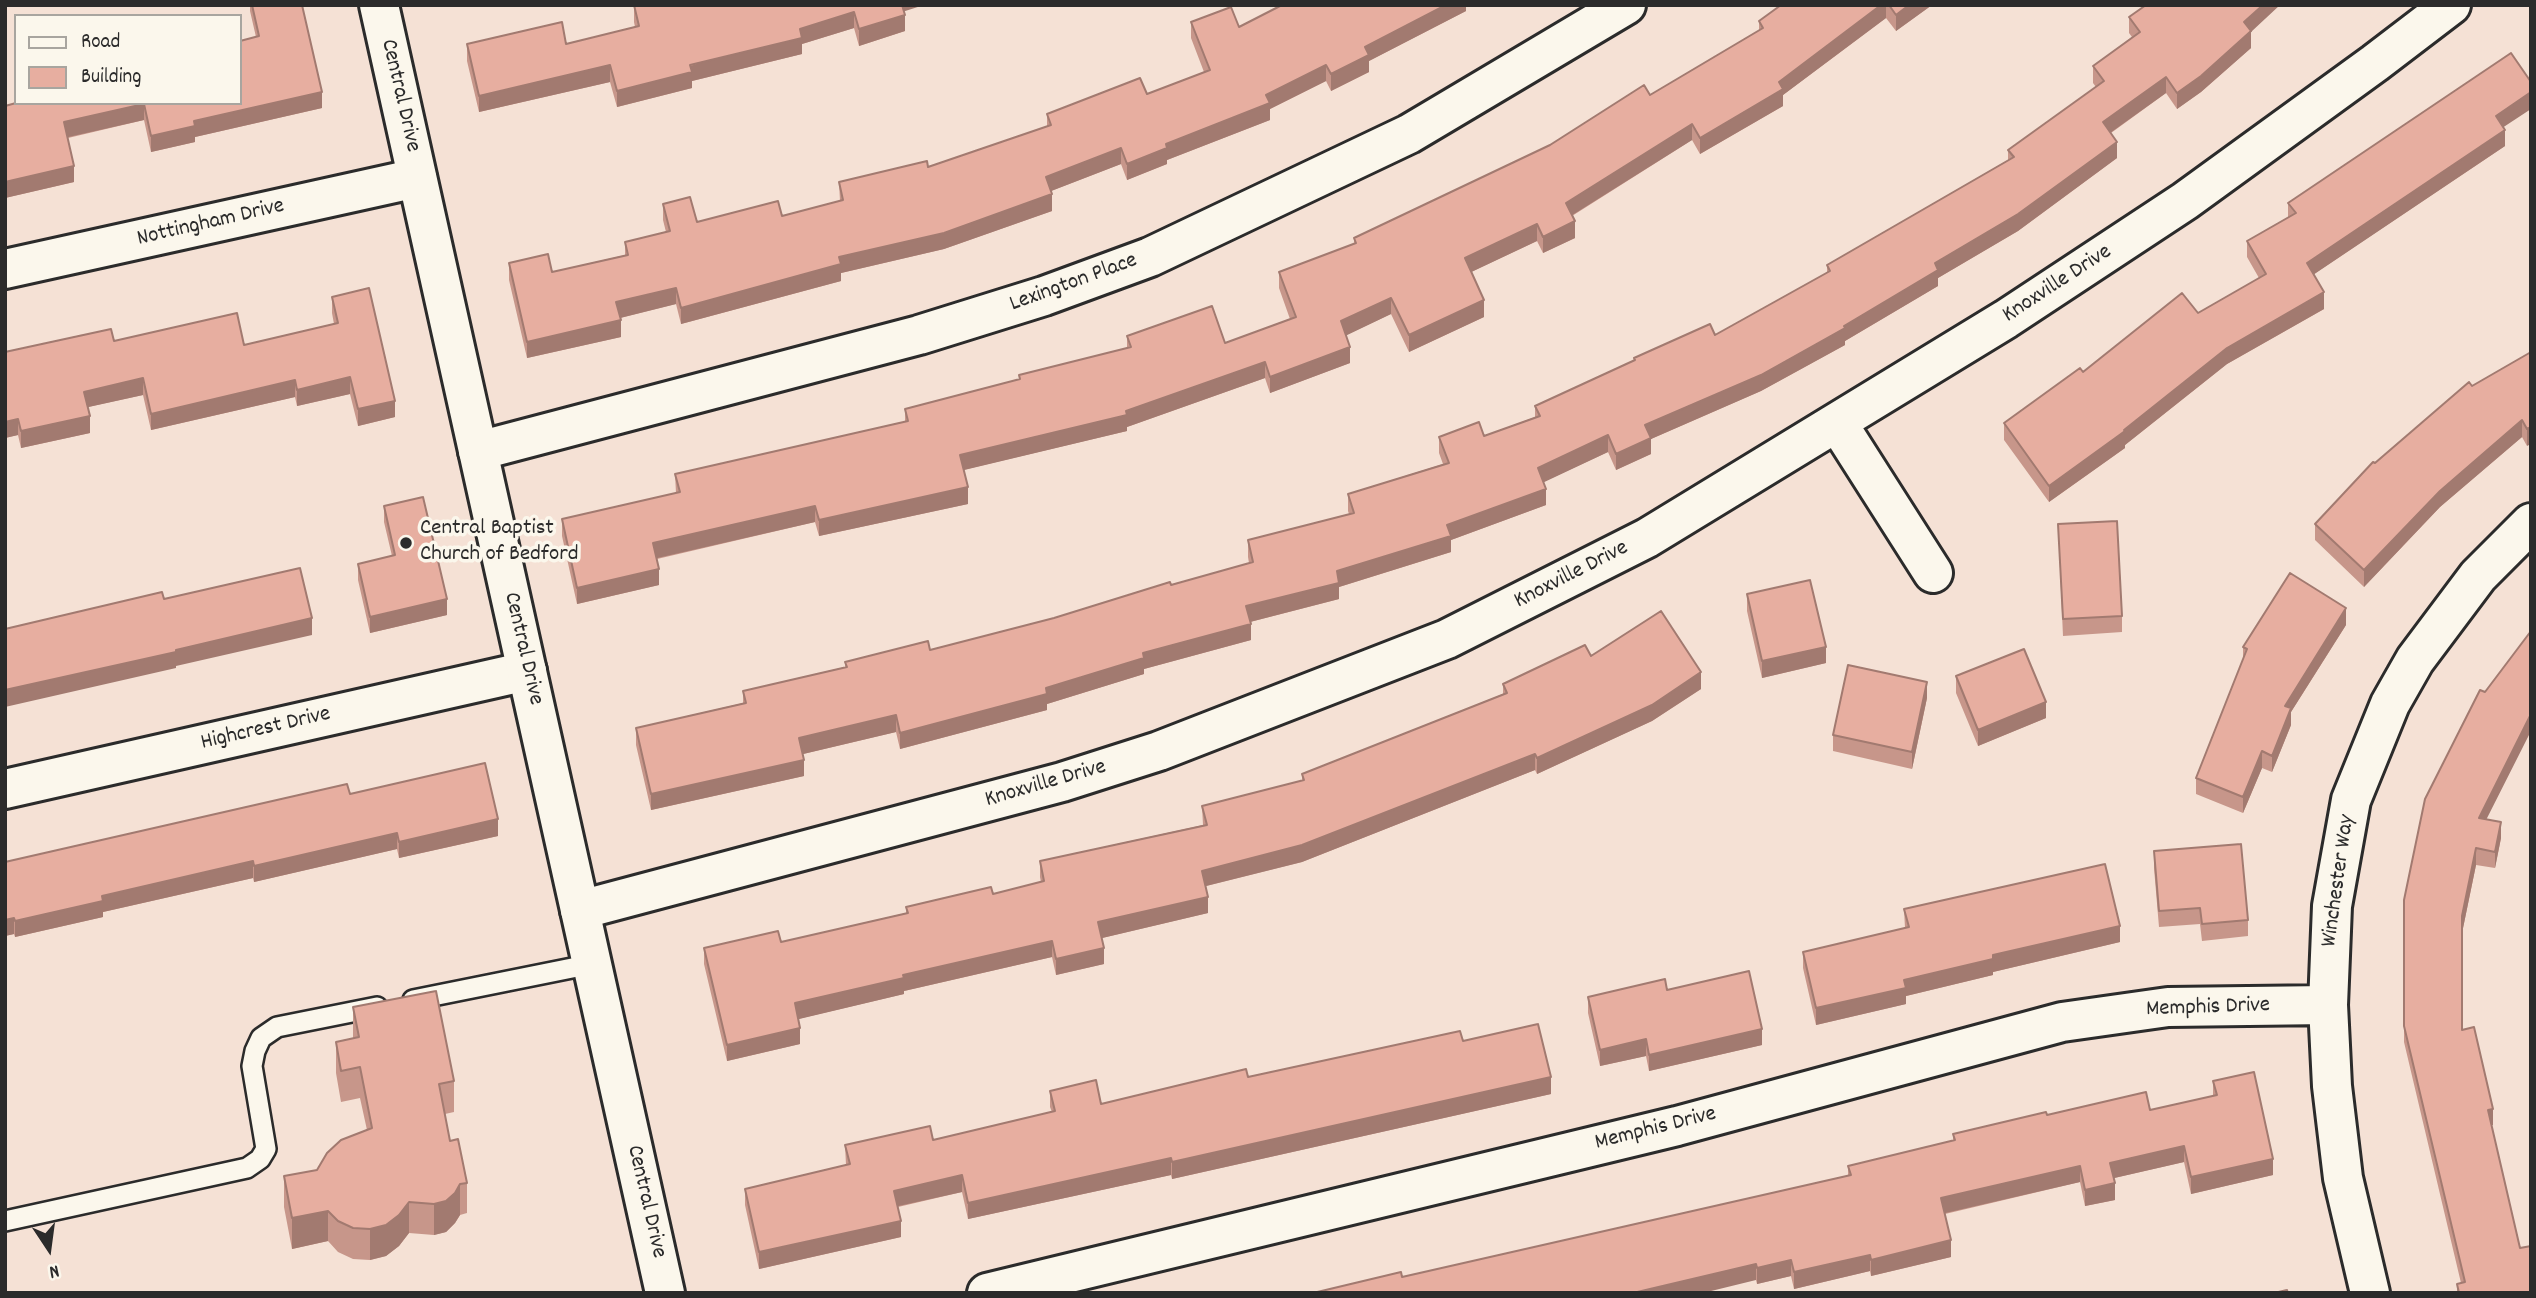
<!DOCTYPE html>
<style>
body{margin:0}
#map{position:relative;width:2536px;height:1298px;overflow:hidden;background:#f5e1d5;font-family:Dekko,sans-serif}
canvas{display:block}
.frame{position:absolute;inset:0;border:7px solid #2b2b2b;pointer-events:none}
.legend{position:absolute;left:14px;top:14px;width:228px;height:91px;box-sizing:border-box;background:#fbf7ec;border:2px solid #a8a59f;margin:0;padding:9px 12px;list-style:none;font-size:21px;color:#2b2b2b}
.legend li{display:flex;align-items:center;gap:14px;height:35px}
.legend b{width:35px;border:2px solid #a8a59f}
.north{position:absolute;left:14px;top:1214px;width:70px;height:70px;-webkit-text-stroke:5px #fbf7ec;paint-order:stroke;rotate:167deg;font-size:19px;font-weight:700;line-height:28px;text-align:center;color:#2b2b2b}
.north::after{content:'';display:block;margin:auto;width:24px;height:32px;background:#2b2b2b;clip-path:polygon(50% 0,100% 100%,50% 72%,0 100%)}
</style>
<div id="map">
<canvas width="2536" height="1298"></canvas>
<div class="frame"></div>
<ul class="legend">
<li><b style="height:9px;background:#fbf7ec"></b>Road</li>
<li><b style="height:19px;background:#e7aea0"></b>Building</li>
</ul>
<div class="north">N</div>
</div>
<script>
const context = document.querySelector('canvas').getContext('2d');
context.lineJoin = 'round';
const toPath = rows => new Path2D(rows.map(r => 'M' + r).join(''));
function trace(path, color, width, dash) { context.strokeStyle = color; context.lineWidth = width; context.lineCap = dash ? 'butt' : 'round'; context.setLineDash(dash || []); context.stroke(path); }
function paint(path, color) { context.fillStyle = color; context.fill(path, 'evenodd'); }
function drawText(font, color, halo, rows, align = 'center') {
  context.font = font + ' Dekko,sans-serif'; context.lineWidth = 7; context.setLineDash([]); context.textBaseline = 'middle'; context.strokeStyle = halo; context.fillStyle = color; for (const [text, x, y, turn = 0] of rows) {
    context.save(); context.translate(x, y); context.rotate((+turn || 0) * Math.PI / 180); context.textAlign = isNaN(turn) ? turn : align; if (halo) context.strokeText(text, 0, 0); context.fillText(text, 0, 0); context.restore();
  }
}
const lane = toPath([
 [413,1000,592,964],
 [5,1221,247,1168,260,1159,266,1149,252,1066,255,1051,261,1038,277,1027,377,1007]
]);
const street = toPath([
 [5,269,417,178],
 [1838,424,1933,573],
 [478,451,919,335,1044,296,1150,257,1409,134,1626,5],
 [5,789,527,671],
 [580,910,1062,782,1159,751,1447,639,1647,538,2006,319,2185,201,2375,63,2451,5],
 [987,1293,1677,1126,2062,1022,2168,1007,2328,1005],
 [2370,1293,2343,1178,2332,1086,2328,1005,2332,906,2351,800,2390,704,2415,660,2478,576,2531,523]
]);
const secondary = toPath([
 [379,5,665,1293]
]);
const wall = toPath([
 [250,5,302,5,322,108,195,137,195,142,151,152,144,120,68,138,74,182,5,198,5,106,240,103,256,37,250,11],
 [634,5,904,11,905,31,859,46,854,28,802,44,802,54,692,81,692,88,617,107,610,82,479,112,467,61,467,44,566,44,635,27,634,22],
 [1466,5,1466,11,1369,61,1369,72,1331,91,1326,81,1270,109,1270,120,1167,160,1167,164,1127,180,1121,164,1051,191,1052,211,944,249,841,273,841,281,681,324,676,304,620,318,621,337,527,358,509,280,509,263,552,272,625,255,625,242,666,232,663,220,663,204,697,222,782,216,840,201,839,182,928,167,1047,127,1047,114,1147,94,1204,72,1191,38,1191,22,1239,27],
 [1781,5,1932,5,1896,31,1886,18,1783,95,1783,106,1700,154,1692,140,1572,216,1575,238,1543,253,1537,241,1471,272,1484,317,1409,352,1391,314,1346,335,1350,363,1270,393,1265,378,1127,427,1127,431,963,470,968,504,819,536,815,522,657,559,659,585,577,604,562,536,562,519,676,493,675,474,905,422,905,409,1019,380,1019,375,1127,348,1127,336,1225,343,1290,319,1279,288,1279,272,1354,244,1354,238,1550,145,1650,95,1759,31,1759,21],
 [2129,17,2251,32,2251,48,2201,92,2177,109,2166,93,2111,133,2117,158,2018,231,1938,278,1938,286,1845,341,1845,345,1761,391,1651,439,1651,454,1616,470,1608,452,1543,482,1546,505,1451,540,1451,552,1339,587,1339,599,1250,622,1251,640,1144,669,1144,674,1047,704,1047,710,900,749,896,732,803,754,804,776,651,810,636,745,636,728,743,703,743,691,845,667,845,662,930,650,1054,618,1249,563,1248,557,1248,540,1349,514,1348,511,1348,494,1443,464,1439,453,1439,437,1484,436,1535,417,1535,406,1634,360,1634,358,1715,335,1827,273,1827,265,2008,160,2008,150,2096,87,2093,83,2093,66,2132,37,2129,33],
 [2503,127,2505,146,2314,274,2324,309,2227,364,2125,445,2125,448,2049,502,2004,440,2004,423,2083,372,2198,313,2259,278,2247,257,2247,241,2288,217,2288,203],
 [332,297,395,417,358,426,350,394,297,406,295,397,151,430,143,395,88,407,90,433,21,448,18,435,5,438,5,352,114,341,244,345,334,324,332,313],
 [2531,352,2527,446,2522,437,2440,507,2364,587,2315,540,2315,524,2375,463,2472,386],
 [384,506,447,615,370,633,358,580,358,564,392,556,384,522],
 [2058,524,2122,616,2122,632,2063,636],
 [1747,594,1826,663,1762,678,1747,611],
 [2346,625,2291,712,2291,725,2272,772,2262,768,2243,813,2196,794,2196,778,2243,659,2243,647],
 [1591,656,1701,689,1652,721,1537,774,1535,770,1302,862,1206,886,1208,913,1102,938,1104,964,1056,975,1052,957,904,991,904,994,798,1019,800,1044,727,1061,704,964,704,948,781,942,906,913,906,907,993,894,1041,882,1040,877,1040,861,1203,825,1202,806,1302,781,1302,774,1503,694,1503,684],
 [1956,676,2046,718,1978,746,1956,693],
 [1927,698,1912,769,1833,751,1833,735],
 [350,794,498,836,399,858,397,849,254,882,253,878,103,912,103,917,15,937,14,934,5,936,5,862],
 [2487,819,2501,838,2495,868,2476,865,2462,933,2462,1030,2493,1125,2491,1125,2531,1293,2457,1293,2457,1284,2461,1283,2404,1042,2404,900],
 [2154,851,2248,920,2248,936,2202,941,2200,924,2159,927,2154,868],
 [1904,909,2120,942,1993,972,1993,975,1906,996,1906,1004,1816,1025,1803,968,1803,952,1905,928],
 [1667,990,1762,1045,1649,1071,1646,1056,1600,1066,1588,1013,1588,997],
 [353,1007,454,1081,454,1112,445,1114,450,1141,467,1183,467,1213,460,1215,455,1223,446,1232,434,1235,409,1233,399,1246,386,1256,370,1260,353,1259,338,1252,328,1241,292,1249,284,1207,284,1176,317,1170,367,1130,360,1098,341,1102,336,1073,336,1042,353,1039],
 [1463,1041,1551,1094,1172,1179,1171,1175,968,1219,962,1192,898,1207,901,1237,759,1269,745,1205,745,1189,846,1165,845,1145,933,1140,1052,1112,1050,1107,1050,1091,1101,1104,1248,1077],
 [2213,1081,2273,1175,2191,1194,2184,1162,2114,1178,2115,1200,2085,1206,2080,1182,1945,1214,1951,1257,1871,1276,1870,1271,1794,1289,1791,1276,1757,1284,1756,1280,1402,1277,1848,1176,1848,1166,1953,1141,1953,1134,2047,1115,2150,1110,2213,1096]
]);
const shadedWall = toPath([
 [899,5,924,5,899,13],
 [1446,5,1466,5,1466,11,1369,61,1369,72,1331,91,1331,74,1365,47],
 [1881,5,1886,5,1886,18,1783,95,1783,106,1700,154,1700,138,1779,82],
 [1909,5,1932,5,1896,31,1896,15],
 [2263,5,2280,5,2251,32,2251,48,2201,92,2177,109,2177,93,2244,22],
 [854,12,854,28,802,44,802,54,692,81,692,88,617,107,617,91,800,29],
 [905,15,905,31,859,46,859,29],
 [610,65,610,82,479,112,479,96],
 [1326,65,1326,81,1270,109,1270,120,1167,160,1167,164,1127,180,1127,164],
 [2166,77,2166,93,2103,138,2103,122],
 [322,92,322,108,195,137,195,142,151,152,151,136,194,121],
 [2531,92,2531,109,2496,132,2496,116],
 [144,104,144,120,64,138,64,122],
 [1692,124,1692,140,1566,219,1566,203],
 [2505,130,2505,146,2307,279,2307,263],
 [2117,142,2117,158,2018,231,1938,278,1938,286,1845,341,1845,345,1761,391,1651,439,1651,454,1616,470,1616,454,1645,425,1935,263],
 [1121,148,1121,164,1046,193,1046,177],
 [74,166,74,182,5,198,5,182],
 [1052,194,1052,211,944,249,841,273,841,281,681,324,681,308,839,257],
 [1575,221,1575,238,1543,253,1543,237],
 [1537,224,1537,241,1465,275,1465,258],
 [676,288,676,304,616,319,616,302],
 [2324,292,2324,309,2227,364,2125,445,2125,448,2049,502,2049,486,2124,430,2227,348],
 [1391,298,1391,314,1341,338,1341,321],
 [1484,300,1484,317,1409,352,1409,335],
 [621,320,621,337,527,358,527,342],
 [1350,347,1350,363,1270,393,1270,377],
 [1265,362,1265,378,1127,427,1127,431,960,471,960,455,1126,411],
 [350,377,350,394,297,406,297,390],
 [143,378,143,395,84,408,84,392],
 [295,380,295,397,151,430,151,414],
 [395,401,395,417,358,426,358,409],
 [90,416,90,433,21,448,21,431],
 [18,419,18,435,5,438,5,422],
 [2522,420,2522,437,2440,507,2364,587,2364,570,2440,491],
 [2531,427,2531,444,2527,446,2527,429],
 [1608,435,1608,452,1538,485,1538,468],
 [968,487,968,504,819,536,819,520],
 [1546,489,1546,505,1451,540,1451,552,1339,587,1339,599,1246,623,1246,606,1337,571,1447,525],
 [815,506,815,522,653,559,653,543],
 [659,569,659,585,577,604,577,588],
 [447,599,447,615,370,633,370,617],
 [2346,608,2346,625,2291,712,2291,725,2272,772,2272,756,2285,706],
 [312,618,312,635,176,666,176,668,5,707,5,690],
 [1251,624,1251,640,1144,669,1144,674,1047,704,1047,710,900,749,900,733,1046,688,1143,653],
 [1826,647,1826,663,1762,678,1762,661],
 [1701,672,1701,689,1652,721,1537,774,1537,758],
 [1927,682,1927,698,1912,769,1912,752],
 [2046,702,2046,718,1978,746,1978,730],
 [2531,714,2531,731,2479,834,2479,818],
 [896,715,896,732,799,755,799,738],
 [2262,751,2262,768,2243,813,2243,797],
 [1535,754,1535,770,1302,862,1202,887,1202,871],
 [804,760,804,776,651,810,651,794],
 [498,819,498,836,399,858,399,842],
 [2501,822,2501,838,2495,868,2495,852],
 [397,833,397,849,254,882,254,866],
 [2476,848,2476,865,2462,933,2462,916],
 [253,861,253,878,103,912,103,917,15,937,15,921,102,896],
 [1208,897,1208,913,1098,939,1098,922],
 [14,918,14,934,5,936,5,920],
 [2120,926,2120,942,1993,972,1993,975,1906,996,1906,1004,1816,1025,1816,1008,1904,980,1993,955],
 [1052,941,1052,957,904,991,904,994,795,1020,795,1003,903,975],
 [1104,948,1104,964,1056,975,1056,959],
 [800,1028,800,1044,727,1061,727,1045],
 [1762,1029,1762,1045,1649,1071,1649,1055],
 [1646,1039,1646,1056,1600,1066,1600,1050],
 [1551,1077,1551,1094,1172,1179,1172,1162],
 [2493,1109,2493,1125,2488,1126,2488,1110],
 [2184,1146,2184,1162,2110,1179,2110,1163],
 [1171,1158,1171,1175,968,1219,968,1203],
 [2273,1159,2273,1175,2191,1194,2191,1177],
 [2080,1166,2080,1182,1941,1214,1941,1198],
 [962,1175,962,1192,894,1207,894,1191],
 [2115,1183,2115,1200,2085,1206,2085,1190],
 [460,1184,460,1215,455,1223,446,1232,434,1235,434,1204],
 [409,1202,409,1233,399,1246,386,1256,370,1260,370,1229],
 [328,1211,328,1241,292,1249,292,1218],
 [901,1221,901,1237,759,1269,759,1252],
 [1951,1240,1951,1257,1871,1276,1871,1260],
 [1870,1255,1870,1271,1794,1289,1794,1272],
 [1791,1260,1791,1276,1757,1284,1757,1268],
 [1756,1264,1756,1280,1703,1293,1633,1293]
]);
const building = toPath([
 [252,5,302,5,322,92,194,121,195,126,151,136,144,104,64,122,74,166,5,182,5,106,16,103,240,103,240,41,259,36,252,5],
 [634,5,902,5,905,15,859,29,854,12,800,29,802,38,690,65,692,72,617,91,610,65,479,96,467,44,562,22,566,44,639,26,634,5],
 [1282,5,1446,5,1365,47,1369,55,1331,74,1326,65,1266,95,1270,103,1166,144,1167,148,1127,164,1121,148,1046,177,1052,194,944,233,839,257,841,264,681,308,676,288,616,302,621,320,527,342,509,263,548,254,552,272,628,255,625,242,670,231,663,204,690,197,697,222,778,201,782,216,843,200,839,182,927,161,928,167,1051,125,1047,114,1140,78,1147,94,1210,70,1191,22,1231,7,1239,27,1282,5],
 [1781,5,1881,5,1779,82,1783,89,1700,138,1692,124,1566,203,1575,221,1543,237,1537,224,1465,258,1484,300,1409,335,1391,298,1341,321,1350,347,1270,377,1265,362,1126,411,1127,415,960,455,968,487,819,520,815,506,653,543,659,569,577,588,562,519,680,492,675,474,908,421,905,409,1020,379,1019,375,1131,347,1127,336,1212,306,1225,343,1296,317,1279,272,1356,243,1354,238,1550,145,1644,85,1650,95,1763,28,1759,21,1781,5],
 [1889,5,1909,5,1896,15,1889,5],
 [2146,5,2263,5,2244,22,2251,31,2201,76,2177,93,2166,77,2103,122,2117,142,2018,214,1935,263,1938,270,1844,326,1845,328,1761,375,1645,425,1651,438,1616,454,1608,435,1538,468,1546,489,1447,525,1451,536,1337,571,1339,583,1246,606,1251,624,1143,653,1144,658,1046,688,1047,694,900,733,896,715,799,738,804,760,651,794,636,728,746,703,743,691,847,667,845,662,928,641,930,650,1054,618,1170,582,1171,585,1253,562,1248,540,1354,513,1348,494,1449,463,1439,437,1479,422,1484,436,1540,416,1535,406,1635,360,1634,358,1710,324,1715,335,1830,271,1827,265,2014,157,2008,150,2104,81,2093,66,2140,32,2129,17,2146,5],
 [2511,53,2531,82,2531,92,2496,116,2505,130,2307,263,2324,292,2227,348,2124,430,2125,431,2049,486,2004,423,2080,368,2083,372,2182,293,2198,313,2266,274,2247,241,2296,213,2288,203,2511,53],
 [369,288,395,401,358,409,350,377,297,390,295,380,151,414,143,378,84,392,90,416,21,431,18,419,5,422,5,352,111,329,114,341,237,313,244,345,338,323,332,297,369,288],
 [2531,352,2531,427,2527,429,2522,420,2440,491,2364,570,2315,524,2373,462,2375,463,2469,382,2472,386,2531,352],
 [423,497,447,599,370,617,358,564,395,555,384,506,423,497],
 [2117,521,2122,616,2063,619,2058,524,2117,521],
 [300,568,312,618,176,650,176,652,5,690,5,629,162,592,164,599,300,568],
 [2290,573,2346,608,2285,706,2291,708,2272,756,2262,751,2243,797,2196,778,2247,649,2243,647,2290,573],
 [1810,580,1826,647,1762,661,1747,594,1810,580],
 [1661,611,1701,672,1652,705,1537,758,1535,754,1302,845,1202,871,1208,897,1098,922,1104,948,1056,959,1052,941,903,975,904,978,795,1003,800,1028,727,1045,704,948,778,931,781,942,908,913,906,907,991,887,993,894,1044,881,1040,861,1207,825,1202,806,1304,780,1302,774,1507,693,1503,684,1585,645,1591,656,1661,611],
 [2531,631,2531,714,2479,818,2501,822,2495,852,2476,848,2462,916,2462,1030,2474,1027,2493,1109,2488,1110,2520,1248,2531,1246,2531,1293,2459,1293,2457,1284,2465,1282,2404,1026,2404,900,2425,799,2480,690,2485,692,2531,631],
 [2024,649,2046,702,1978,730,1956,676,2024,649],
 [1848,665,1927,682,1912,752,1833,735,1848,665],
 [485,763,498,819,399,842,397,833,254,866,253,861,102,896,103,901,15,921,14,918,5,920,5,862,347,784,350,794,485,763],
 [2241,844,2248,920,2202,924,2200,908,2159,911,2154,851,2241,844],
 [2105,864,2120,926,1993,955,1993,959,1904,980,1906,988,1816,1008,1803,952,1909,927,1904,909,2105,864],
 [1749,971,1762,1029,1649,1055,1646,1039,1600,1050,1588,997,1665,979,1667,990,1749,971],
 [436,991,454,1081,439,1084,450,1141,458,1139,467,1183,460,1184,455,1193,446,1201,434,1204,409,1202,399,1215,386,1225,370,1229,353,1228,338,1221,328,1211,292,1218,284,1176,317,1170,327,1153,341,1140,372,1128,360,1067,341,1071,336,1042,359,1037,353,1007,436,991],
 [1538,1024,1551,1077,1172,1162,1171,1158,968,1203,962,1175,894,1191,901,1221,759,1252,745,1189,850,1164,845,1145,930,1126,933,1140,1055,1111,1050,1091,1096,1080,1101,1104,1246,1069,1248,1077,1460,1031,1463,1041,1538,1024],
 [2254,1072,2273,1159,2191,1177,2184,1146,2110,1163,2115,1183,2085,1190,2080,1166,1941,1198,1951,1240,1871,1260,1870,1255,1794,1272,1791,1260,1757,1268,1756,1264,1633,1293,1313,1293,1401,1272,1402,1277,1851,1175,1848,1166,1955,1140,1953,1134,2046,1112,2047,1115,2146,1092,2150,1110,2217,1095,2213,1081,2254,1072],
 [2287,1290,2288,1293,2274,1293,2287,1290]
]);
const markers = [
 [406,543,7,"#2b2b2b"]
];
const streetNames = [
 ["Central Drive",399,96,77],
 ["Nottingham Drive",211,224,-13],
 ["Lexington Place",1074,284,-20],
 ["Knoxville Drive",2058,285,-33],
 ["Knoxville Drive",1572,576,-27],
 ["Central Drive",522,649,77],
 ["Highcrest Drive",266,730,-13],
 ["Knoxville Drive",1046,785,-16],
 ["Winchester Way",2340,881,-82],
 ["Memphis Drive",2208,1009,-2],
 ["Memphis Drive",1656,1130,-14],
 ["Central Drive",645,1202,77]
];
const poiNames = [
 ["Central Baptist",420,530],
 ["Church of Bedford",420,556]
];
trace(lane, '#2b2b2b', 24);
trace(street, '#2b2b2b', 44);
trace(secondary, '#2b2b2b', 44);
trace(lane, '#fbf7ec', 19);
trace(street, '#fbf7ec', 38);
trace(secondary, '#fbf7ec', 38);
paint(wall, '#c7968a');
paint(shadedWall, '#a27a70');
paint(building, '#e7aea0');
trace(building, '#a27a70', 2);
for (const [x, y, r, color] of markers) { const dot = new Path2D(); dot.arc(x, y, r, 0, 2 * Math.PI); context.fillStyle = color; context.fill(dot); trace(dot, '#fbf7ec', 2.5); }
drawText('23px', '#2b2b2b', '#fbf7ec', streetNames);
drawText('23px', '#2b2b2b', '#fbf7ec', poiNames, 'left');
</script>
